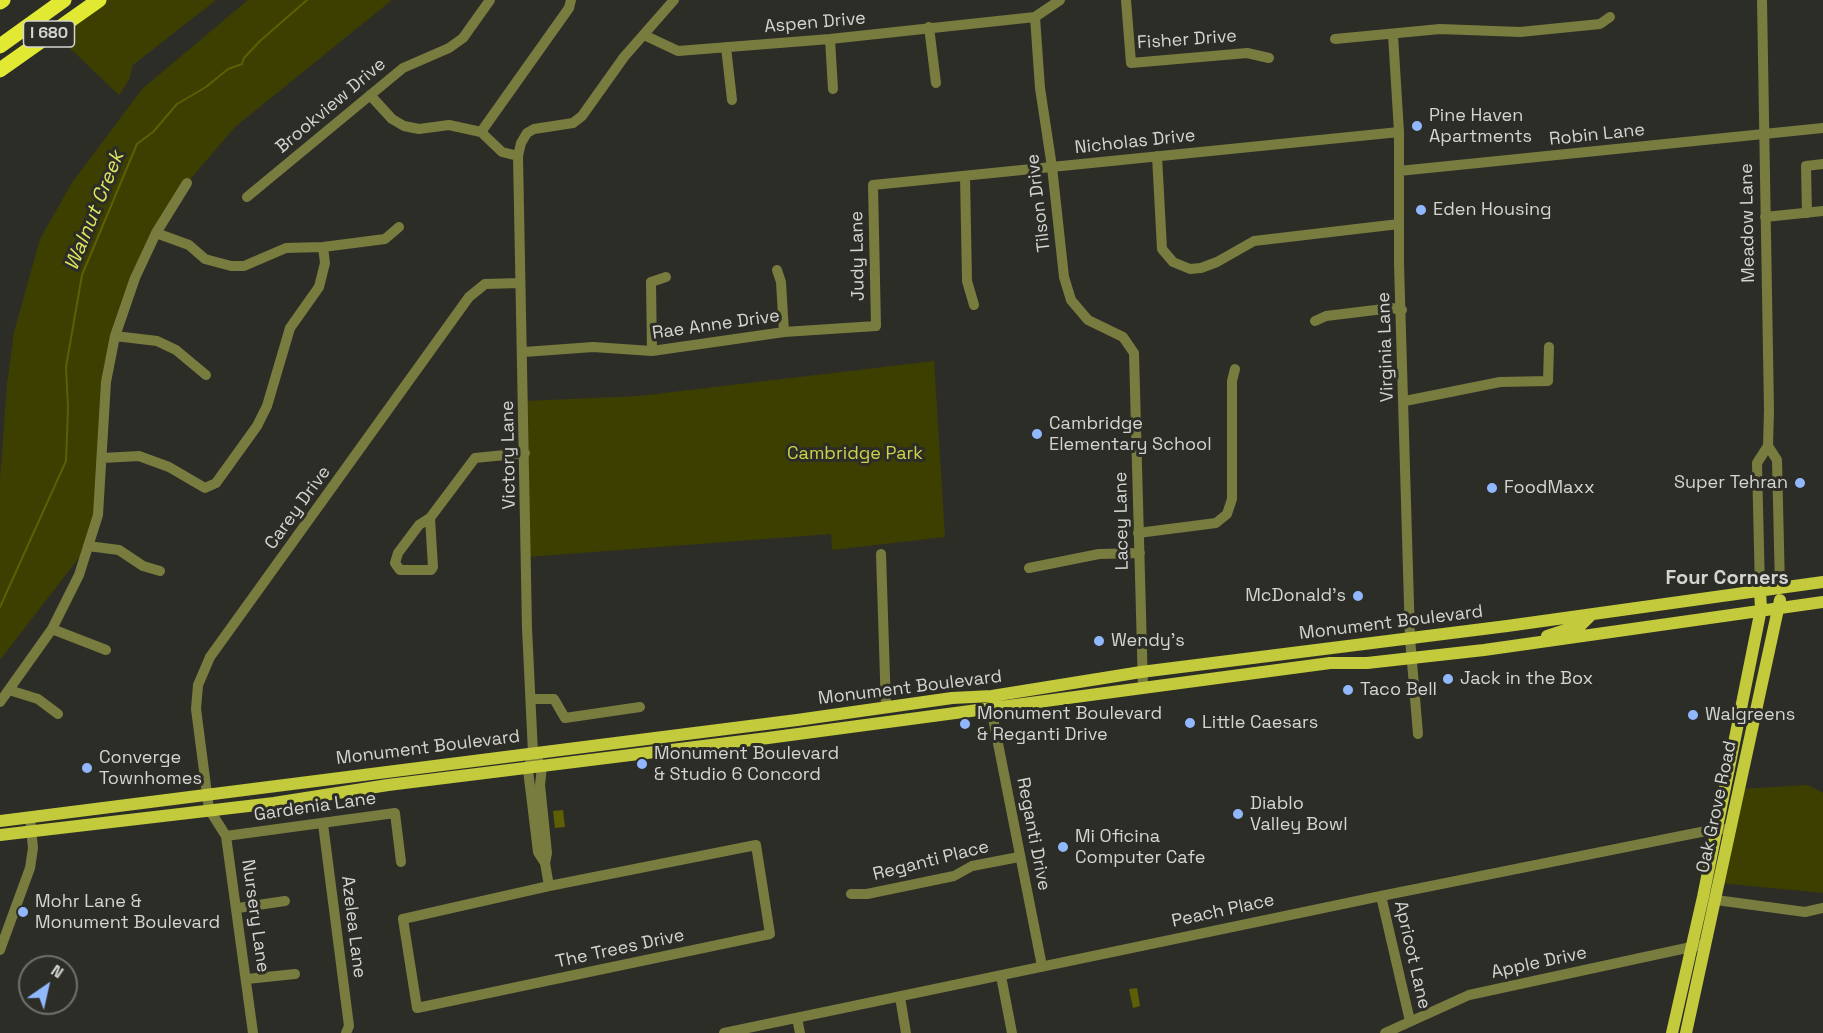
<!DOCTYPE html>
<style>
body{margin:0}
#map{position:relative;width:1823px;height:1033px;overflow:hidden;background:#2d2d28;font-family:"Space Grotesk",sans-serif}
canvas{display:block}
.north{position:absolute;left:18px;top:955px;width:60px;height:60px;box-sizing:border-box;background:#2d2d28;border:2px solid #70706c;border-radius:50%;rotate:34deg;font-size:16px;font-weight:700;line-height:24px;text-align:center;color:#d4d5d1}
.north::after{content:'';display:block;margin:auto;width:21px;height:27px;background:#91b8fd;clip-path:polygon(50% 0,100% 100%,50% 72%,0 100%)}
</style>
<div id="map">
<canvas width="1823" height="1033"></canvas>
<div class="north">N</div>
</div>
<script>
const context = document.querySelector('canvas').getContext('2d');
context.lineJoin = 'round';
function paint(path, color) { context.fillStyle = color; context.fill(path, 'evenodd'); }
const toPath = rows => new Path2D(rows.map(r => 'M' + r).join(''));
function trace(path, color, width, dash) { context.strokeStyle = color; context.lineWidth = width; context.lineCap = dash ? 'butt' : 'round'; context.setLineDash(dash || []); context.stroke(path); }
function drawText(font, color, halo, rows, align = 'center') {
  context.font = font + ' "Space Grotesk",sans-serif'; context.lineWidth = 6; context.setLineDash([]); context.textBaseline = 'middle'; context.strokeStyle = halo; context.fillStyle = color; for (const [text, x, y, turn = 0] of rows) {
    context.save(); context.translate(x, y); context.rotate((+turn || 0) * Math.PI / 180); context.textAlign = isNaN(turn) ? turn : align; if (halo) context.strokeText(text, 0, 0); context.fillText(text, 0, 0); context.restore();
  }
}
const green = toPath([
 [99,0,216,0,133,65,129,80,119,95,53,32],
 [248,0,392,0,235,127,187,183,156,233,115,336,98,515,88,546,0,660,0,480,7,384,14,332,40,239,71,184,142,89],
 [934,361,945,537,832,550,831,534,527,557,525,401,639,396],
 [1808,785,1823,793,1823,893,1719,883,1739,789]
]);
const water = toPath([
 [563,810,565,827,555,828,553,811],
 [1137,988,1140,1006,1133,1008,1129,989]
]);
const stream = toPath([
 [0,607,66,461,68,408,66,367,82,275,137,144,153,132,177,104,206,87,228,69,242,64,244,58,260,41,307,0]
]);
const minor = toPath([
 [1126,0,1131,63,1247,53,1269,58],
 [1035,17,1040,88,1052,167,1064,277,1071,300,1088,320,1123,337,1134,353,1143,688],
 [929,27,936,83],
 [644,35,678,51,830,39,1035,17,1060,0],
 [1393,35,1399,132,1399,264,1410,638,1418,734],
 [830,39,833,89],
 [1335,39,1440,29,1520,32,1600,24,1610,17],
 [726,47,732,100],
 [370,95,392,119,404,126,419,129,449,125,481,132,569,8,571,0],
 [481,132,502,152,518,156],
 [1157,156,1162,249,1173,262,1190,269,1201,268,1217,262,1254,241,1399,224],
 [1399,171,1823,128],
 [965,176,967,281,974,305],
 [247,197,403,68,449,48,463,38,490,0],
 [1807,213,1806,166,1823,164],
 [1765,217,1823,211],
 [156,233,189,245,205,259,231,266,244,266,286,248,323,247,385,239,399,227],
 [777,270,781,282,784,332],
 [1315,321,1326,316,1392,308,1402,310],
 [115,336,157,341,176,350,206,375],
 [652,351,651,282,666,277],
 [524,352,593,347,652,351,784,332,876,326,873,185,1399,132],
 [1405,401,1500,382,1548,381,1549,347],
 [1768,446,1777,460,1780,588],
 [102,458,139,456,169,467,205,488,216,483,257,426,267,406,290,328,319,287,325,263,323,247],
 [430,518,433,567,431,570,400,570,395,563,398,553,419,525,430,518,475,458,525,453],
 [1138,533,1216,523,1227,514,1232,499,1232,381,1235,369],
 [88,546,119,550,143,566,160,571],
 [881,554,886,708],
 [1029,568,1099,554,1140,553],
 [1760,590,1757,463,1768,446,1769,410,1762,0],
 [52,629,106,650],
 [9,690,38,699,58,714],
 [531,699,554,699,565,718,640,707],
 [0,702,52,629,79,575,98,515,106,382,115,336,135,278,156,233,187,183],
 [991,708,1042,966],
 [533,753,542,767,540,785,547,853,545,863,538,852,528,770,533,753,527,628,518,156,521,143,527,133,534,129,573,123,582,116,624,57,674,0],
 [323,824,349,1026,346,1033],
 [226,836,395,813,401,862],
 [756,845,770,934,417,1008,403,919,549,886,756,845],
 [545,863,549,886],
 [851,894,867,894,954,876,972,866,1019,857],
 [1381,896,1410,1021],
 [1716,900,1805,912,1823,908],
 [238,908,285,901],
 [0,950,30,868,33,848,30,818],
 [1001,976,1012,1033],
 [247,979,295,974],
 [900,997,906,1033],
 [797,1018,800,1033],
 [253,1033,226,836,209,809,196,709,198,685,210,657,469,297,485,284,520,283],
 [724,1033,1381,896,1716,829,1730,829],
 [1385,1033,1469,995,1705,944]
]);
const major = toPath([
 [1547,636,1581,625,1591,615],
 [0,821,797,720,952,698,992,696,1141,672,1507,626,1823,582],
 [0,835,274,803,388,785,768,738,1330,663,1367,663,1484,650,1823,602],
 [1672,1033,1703,897,1761,609,1760,590],
 [1686,1033,1780,600]
]);
const highway = toPath([
 [0,2,3,0],
 [0,46,64,0],
 [0,70,99,0]
]);
const markers = [
 [1417,126,6,"#91b8fd"],
 [1421,210,6,"#91b8fd"],
 [1037,434,6,"#91b8fd"],
 [1800,483,6,"#91b8fd"],
 [1492,488,6,"#91b8fd"],
 [1358,596,6,"#91b8fd"],
 [1099,641,6,"#91b8fd"],
 [1448,679,6,"#91b8fd"],
 [1348,690,6,"#91b8fd"],
 [1693,715,6,"#91b8fd"],
 [1190,723,6,"#91b8fd"],
 [965,724,6,"#91b8fd"],
 [642,764,6,"#91b8fd"],
 [87,768,6,"#91b8fd"],
 [1238,814,6,"#91b8fd"],
 [1063,847,6,"#91b8fd"],
 [23,912,6,"#91b8fd"]
];
const shields = [
 [49,34,51]
];
const shieldNames = [
 ["I 680",49,34]
];
const streetNames = [
 ["Aspen Drive",815,23,-5],
 ["Fisher Drive",1187,40,-4],
 ["Brookview Drive",331,106,-40],
 ["Robin Lane",1597,135,-6],
 ["Nicholas Drive",1135,142,-6],
 ["Tilson Drive",1039,203,-97],
 ["Meadow Lane",1748,223,-91],
 ["Judy Lane",858,256,-91],
 ["Rae Anne Drive",716,325,-8],
 ["Virginia Lane",1386,347,-92],
 ["Victory Lane",509,455,-91],
 ["Carey Drive",298,508,-54],
 ["Lacey Lane",1122,521,-91],
 ["Monument Boulevard",1391,623,-7],
 ["Monument Boulevard",910,688,-7],
 ["Monument Boulevard",428,748,-7],
 ["Gardenia Lane",315,807,-8],
 ["Oak Grove Road",1717,807,-78],
 ["Reganti Drive",1033,834,79],
 ["Reganti Place",931,861,-14],
 ["Peach Place",1223,911,-12],
 ["Nursery Lane",255,916,82],
 ["Azelea Lane",353,927,83],
 ["The Trees Drive",620,949,-12],
 ["Apricot Lane",1412,955,77],
 ["Apple Drive",1539,963,-12]
];
const poiNames = [
 ["Pine Haven",1429,116],
 ["Apartments",1429,137],
 ["Eden Housing",1433,210],
 ["Cambridge",1049,424],
 ["Elementary School",1049,445],
 ["Super Tehran",1788,483,"right"],
 ["FoodMaxx",1504,488],
 ["McDonald's",1346,596,"right"],
 ["Wendy's",1111,641],
 ["Jack in the Box",1460,679],
 ["Taco Bell",1360,690],
 ["Monument Boulevard",977,714],
 ["& Reganti Drive",977,735],
 ["Walgreens",1705,715],
 ["Little Caesars",1202,723],
 ["Monument Boulevard",654,754],
 ["& Studio 6 Concord",654,775],
 ["Converge",99,758],
 ["Townhomes",99,779],
 ["Diablo",1250,804],
 ["Valley Bowl",1250,825],
 ["Mi Oficina",1075,837],
 ["Computer Cafe",1075,858],
 ["Mohr Lane &",35,902],
 ["Monument Boulevard",35,923]
];
const parkNames = [
 ["Cambridge Park",855,454]
];
const waterNames = [
 ["Walnut Creek",95,211,-68]
];
const neighbourhoodNames = [
 ["Four Corners",1727,579]
];
paint(green, '#3d3f00');
paint(water, '#5c5f04');
trace(stream, '#5c5f04', 2);
trace(minor, '#787c3e', 10);
trace(major, '#c3ca3b', 12);
trace(highway, '#e1e932', 15);
for (const [x, y, r, color] of markers) { const dot = new Path2D(); dot.arc(x, y, r, 0, 2 * Math.PI); context.fillStyle = color; context.fill(dot); trace(dot, '#2d2d28', 2); }
for (const [x, y, w] of shields) { const box = new Path2D(); box.roundRect(x - w / 2, y - 13, w, 26, 4.5); context.fillStyle = '#2d2d28'; context.fill(box); trace(box, '#d4d5d1', 1.5); }
drawText('bold 16px', '#d4d5d1', null, shieldNames);
drawText('18px', '#d4d5d1', '#2d2d28', streetNames);
drawText('18px', '#d4d5d1', '#2d2d28', poiNames, 'left');
drawText('18px', '#ccd34a', '#2d2d28', parkNames);
drawText('italic 20px', '#dee55e', '#2d2d28', waterNames);
drawText('bold 20px', '#d4d5d1', '#2d2d28', neighbourhoodNames);
</script>
